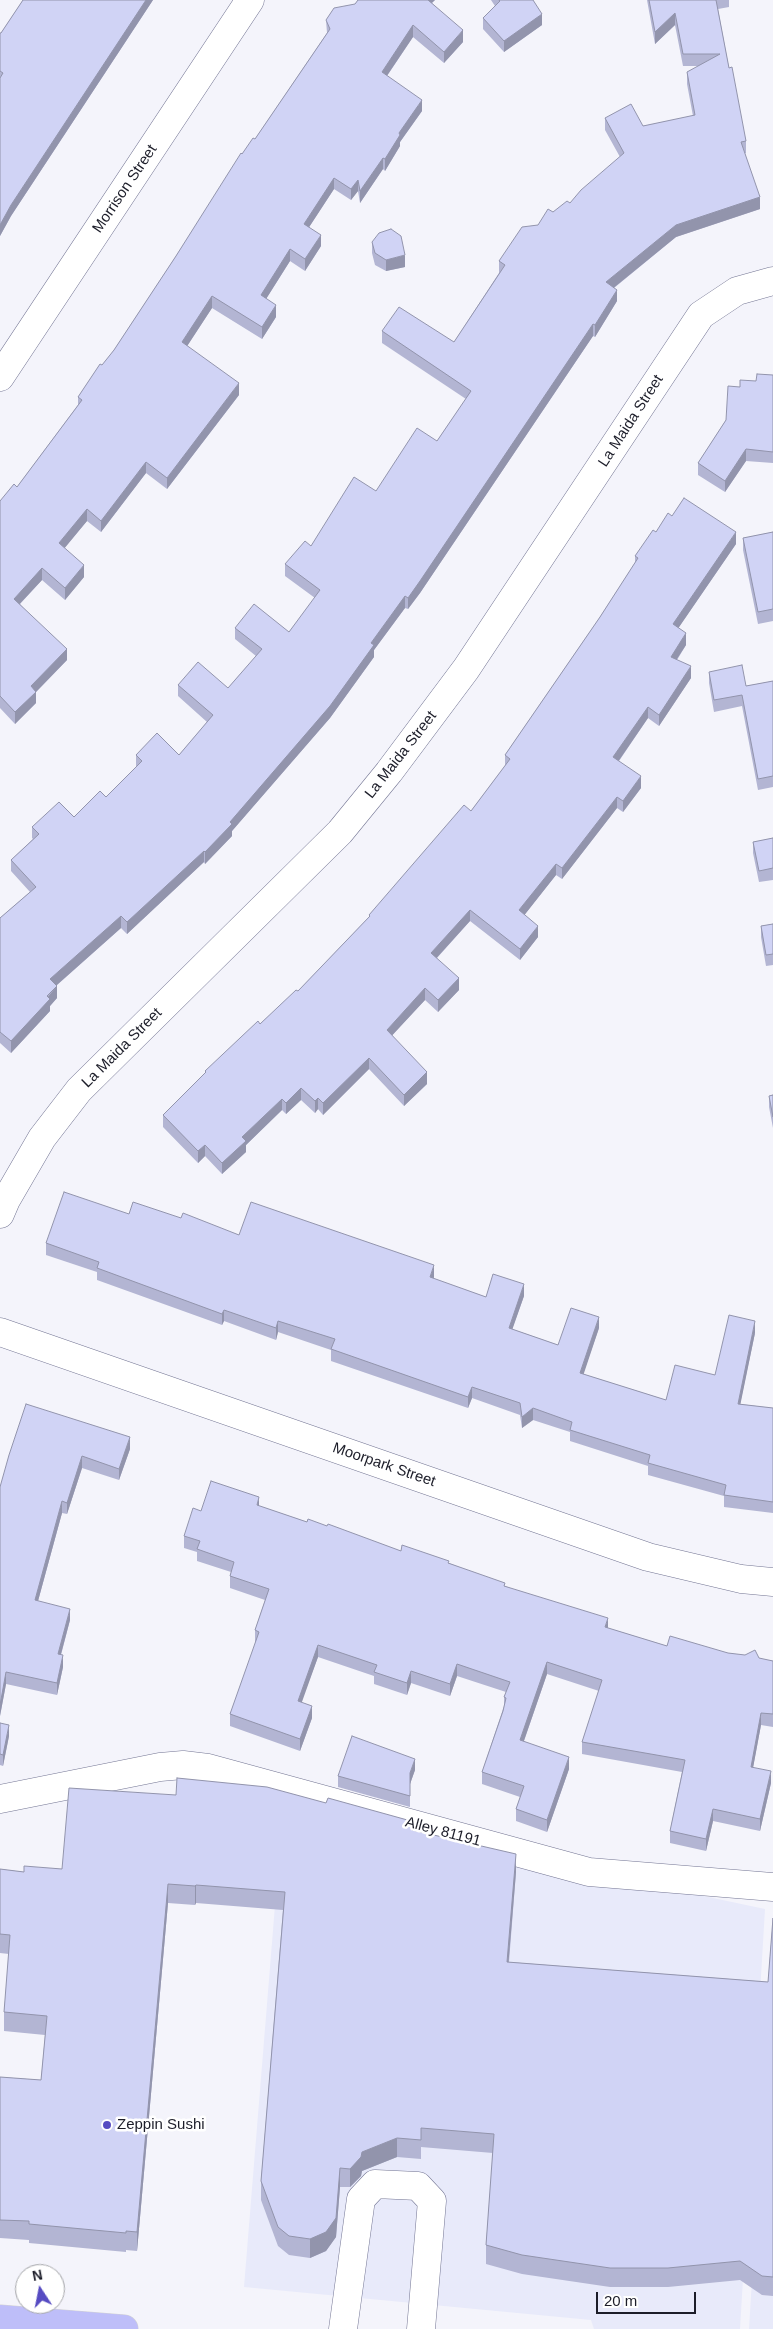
<!DOCTYPE html>
<style>
body{margin:0}
#map{position:relative;width:773px;height:2329px;overflow:hidden;background:#f4f4fb;font-family:Helvetica,sans-serif}
canvas{display:block}
.north{position:absolute;left:15px;top:2264px;width:50px;height:50px;box-sizing:border-box;background:#fff;border:1px solid #a4a5a9;border-radius:50%;rotate:349deg;font-size:14px;font-weight:700;line-height:20px;text-align:center;color:#1c1d29}
.north::after{content:'';display:block;margin:auto;width:18px;height:22px;background:#564bc2;clip-path:polygon(50% 0,100% 100%,50% 72%,0 100%)}
.scale{position:absolute;left:596px;top:2292px;width:100px;height:22px;box-sizing:border-box;border:2px solid #1c1d29;border-top:0;padding-left:6px;font-size:15px;line-height:18px;white-space:nowrap;color:#1c1d29;-webkit-text-stroke:4px #fff;paint-order:stroke}
</style>
<div id="map">
<canvas width="773" height="2329"></canvas>
<div class="north">N</div>
<div class="scale">20 m</div>
</div>
<script>
const context = document.querySelector('canvas').getContext('2d');
context.lineJoin = 'round';
function paint(path, color) { context.fillStyle = color; context.fill(path, 'evenodd'); }
const toPath = rows => new Path2D(rows.map(r => 'M' + r).join(''));
function trace(path, color, width, dash) { context.strokeStyle = color; context.lineWidth = width; context.lineCap = dash ? 'butt' : 'round'; context.setLineDash(dash || []); context.stroke(path); }
function drawText(font, color, halo, rows, align = 'center') {
  context.font = font + ' Helvetica,sans-serif'; context.lineWidth = 5; context.setLineDash([]); context.textBaseline = 'middle'; context.strokeStyle = halo; context.fillStyle = color; for (const [text, x, y, turn = 0] of rows) {
    context.save(); context.translate(x, y); context.rotate((+turn || 0) * Math.PI / 180); context.textAlign = isNaN(turn) ? turn : align; if (halo) context.strokeText(text, 0, 0); context.fillText(text, 0, 0); context.restore();
  }
}
const built = toPath([
 [283,1807,765,1909,740,2329,594,2329,591,2320,244,2287],
 [773,1931,773,2329,749,2329]
]);
const minor = toPath([
 [0,377,250,0],
 [0,1214,6,1200,42,1138,79,1090,340,832,389,772,466,669,701,315,737,291,773,281],
 [0,1332,648,1557,741,1579,773,1582],
 [0,1799,160,1767,183,1765,208,1768,589,1872,773,1887],
 [343,2329,361,2199,375,2184,418,2186,432,2201,421,2329]
]);
const major = toPath([
 [0,2319,124,2329]
]);
const wall = toPath([
 [23,0,153,0,11,216,0,236,0,33,1,33],
 [358,0,435,0,432,3,463,42,444,63,413,37,387,76,422,111,400,142,400,146,385,171,383,169,360,203,358,191,351,200,334,189,309,227,321,246,305,271,290,261,266,299,276,317,262,339,212,308,187,346,239,395,167,489,146,473,101,532,87,521,64,548,84,577,65,600,42,580,20,604,67,660,36,692,36,703,15,724,0,708,0,501,17,487,78,405,78,397,114,350,176,256,242,154,255,139,327,33,326,20,355,4],
 [491,0,533,0,542,25,504,52,483,29,483,18,495,6],
 [647,0,729,0,729,7,718,9,729,68,746,141,746,153,745,153,760,209,676,237,614,288,617,301,595,337,593,336,420,593,408,609,405,608,374,650,374,657,330,718,232,831,232,836,205,864,204,862,127,934,121,928,56,986,57,998,50,1006,50,1011,11,1053,0,1043,0,918,30,892,11,871,11,860,33,839,32,838,32,827,74,817,106,797,136,767,136,755,179,755,207,722,178,696,178,685,228,688,256,656,235,639,235,628,289,632,315,598,285,576,285,564,311,546,437,441,466,399,382,343,382,331,454,342,499,273,499,261,538,225,553,212,570,203,620,157,605,130,605,118,643,126,693,116,687,84,687,72,699,66,683,66,675,25,655,44],
 [372,242,405,267,386,271,375,265,372,253],
 [773,375,773,463,746,461,725,492,698,475,698,463,726,420,740,387],
 [672,516,736,544,678,628,686,645,677,660,691,678,659,726,648,718,619,761,641,788,623,812,617,808,562,879,556,875,524,915,538,937,520,960,470,921,437,958,459,990,438,1012,425,1000,392,1035,427,1084,404,1106,369,1069,323,1115,318,1109,315,1113,301,1100,286,1114,282,1110,246,1145,246,1152,222,1174,205,1156,198,1163,163,1127,163,1115,205,1074,205,1071,298,991,369,917,369,915,471,811,505,766,505,755,600,617,635,563,635,556,656,532],
 [773,532,773,621,758,624,743,550,743,538],
 [709,672,746,686,773,681,773,787,758,790,742,706,714,712,709,683],
 [773,838,773,880,759,882,753,853,753,842],
 [773,924,773,965,766,966,761,937,761,926],
 [773,1095,773,1128,769,1107,769,1096],
 [129,1214,181,1218,239,1235,434,1277,433,1279,486,1297,524,1296,512,1329,558,1345,599,1328,583,1374,666,1400,715,1375,755,1333,740,1404,773,1408,773,1513,724,1507,724,1496,648,1475,648,1466,570,1441,570,1432,533,1420,522,1428,520,1415,472,1398,468,1408,331,1361,331,1350,278,1332,276,1340,224,1321,222,1325,97,1280,97,1272,46,1255,46,1243],
 [130,1449,119,1480,82,1468,67,1514,62,1513,38,1601,70,1620,61,1655,63,1667,57,1695,6,1684,0,1716,9,1455],
 [259,1506,307,1522,327,1526,401,1551,449,1563,608,1628,667,1646,728,1653,773,1661,773,1727,761,1725,753,1767,771,1783,760,1831,713,1821,706,1851,670,1843,670,1831,682,1772,582,1754,582,1742,599,1691,547,1674,524,1741,569,1769,547,1832,516,1821,516,1809,520,1797,482,1784,482,1772,504,1706,504,1697,506,1692,457,1676,450,1696,411,1683,407,1695,374,1684,374,1676,318,1657,301,1702,312,1718,300,1751,230,1726,230,1714,256,1643,255,1642,255,1630,265,1600,230,1588,230,1576,231,1572,197,1561,197,1552,184,1548,184,1536,201,1511],
 [0,1723,9,1736,3,1766,0,1765],
 [415,1770,410,1784,410,1807,338,1787,338,1776],
 [412,1830,516,1872,509,1962,768,1982,773,1918,773,2296,762,2295,740,2280,668,2287,610,2287,522,2274,486,2264,486,2245,493,2153,421,2147,421,2159,397,2157,362,2171,361,2176,350,2187,340,2187,336,2237,326,2251,310,2258,289,2255,278,2246,261,2200,261,2181,283,1910,196,1903,195,1905,168,1903,137,2251,126,2250,126,2252,29,2243,29,2240,0,2238,0,2077,41,2080,45,2035,4,2031,4,2012,9,1954,0,1953,0,1869,24,1872,62,1869]
]);
const shadedWall = toPath([
 [146,0,153,0,11,216,0,236,0,225,11,205],
 [425,0,435,0,425,9],
 [675,13,675,25,655,44,655,32],
 [542,14,542,25,504,52,504,41],
 [413,25,413,37,382,83,382,72],
 [463,30,463,42,444,63,444,52],
 [422,100,422,111,400,142,400,146,385,171,385,159,399,133],
 [383,158,383,169,360,203,360,191],
 [334,178,334,189,304,235,304,224],
 [358,180,358,191,351,200,351,189],
 [760,197,760,209,676,237,606,294,606,282,676,225],
 [321,235,321,246,305,271,305,259],
 [290,249,290,261,261,307,261,295],
 [405,255,405,267,386,271,386,260],
 [617,290,617,301,595,337,595,325],
 [212,296,212,308,182,354,182,342],
 [276,305,276,317,262,339,262,327],
 [593,324,593,336,420,593,408,609,408,598],
 [239,383,239,395,167,489,167,478],
 [746,449,746,461,725,492,725,481],
 [146,462,146,473,101,532,101,521],
 [87,509,87,521,59,555,59,543],
 [736,532,736,544,673,636,673,624],
 [84,565,84,577,65,600,65,588],
 [42,568,42,580,14,610,14,599],
 [405,596,405,608,374,650,374,657,330,718,232,831,232,836,205,864,205,852,371,643],
 [686,633,686,645,671,668,671,657],
 [67,649,67,660,36,692,36,703,15,724,15,712,31,686],
 [691,666,691,678,659,726,659,715],
 [648,707,648,718,613,769,613,757],
 [641,776,641,788,623,812,623,801],
 [617,797,617,808,562,879,562,868],
 [204,851,204,862,127,934,127,922],
 [556,864,556,875,519,922,519,910],
 [470,910,470,921,431,964,431,953],
 [121,916,121,928,50,991,50,979],
 [538,926,538,937,520,960,520,949],
 [459,978,459,990,438,1012,438,1000],
 [57,986,57,998,50,1006,50,1011,11,1053,11,1041],
 [425,988,425,1000,387,1041,387,1030],
 [369,1058,369,1069,323,1115,323,1103],
 [427,1072,427,1084,404,1106,404,1095],
 [301,1088,301,1100,286,1114,286,1103],
 [318,1098,318,1109,315,1113,315,1101],
 [282,1099,282,1110,246,1145,246,1152,222,1174,222,1163,242,1137],
 [205,1145,205,1156,198,1163,198,1151],
 [434,1265,434,1277,430,1289,430,1277],
 [524,1284,524,1296,509,1339,509,1328],
 [224,1310,224,1321,222,1325,222,1314],
 [599,1317,599,1328,580,1385,580,1373],
 [278,1321,278,1332,276,1340,276,1328],
 [755,1321,755,1333,738,1416,738,1404],
 [472,1387,472,1398,468,1408,468,1397],
 [533,1408,533,1420,522,1428,522,1417],
 [130,1437,130,1449,119,1480,119,1469],
 [82,1456,82,1468,67,1514,67,1503],
 [259,1497,259,1509,257,1505],
 [62,1501,62,1513,35,1612,35,1600],
 [70,1609,70,1620,58,1665,58,1654],
 [608,1618,608,1630,605,1627],
 [318,1645,318,1657,298,1713,298,1701],
 [63,1655,63,1667,57,1695,57,1683],
 [547,1662,547,1674,520,1752,520,1740],
 [457,1664,457,1676,450,1696,450,1684],
 [411,1671,411,1683,407,1695,407,1683],
 [6,1672,6,1684,0,1716,0,1705],
 [312,1706,312,1718,300,1751,300,1739],
 [761,1713,761,1725,751,1779,751,1767],
 [9,1725,9,1736,3,1766,3,1755],
 [569,1757,569,1769,547,1832,547,1820],
 [415,1759,415,1770,410,1784,410,1773],
 [771,1771,771,1783,760,1831,760,1819],
 [713,1809,713,1821,706,1851,706,1839],
 [516,1854,516,1872,507,1980,507,1962],
 [168,1884,168,1903,137,2251,137,2232],
 [196,1885,196,1903,195,1905,195,1886],
 [397,2138,397,2157,362,2171,361,2176,350,2187,350,2169,362,2152],
 [340,2168,340,2187,336,2237,326,2251,310,2258,310,2239]
]);
const building = toPath([
 [23,0,146,0,11,205,0,225,0,78,3,73,0,71,0,33,1,33,23,0],
 [358,0,428,0,463,30,444,52,413,25,382,72,422,100,399,133,400,135,385,159,383,158,360,191,358,180,351,189,334,178,304,224,321,235,305,259,290,249,261,295,276,305,262,327,212,296,182,342,239,383,167,478,146,462,101,521,87,509,59,543,84,565,65,588,42,568,14,599,67,649,31,686,36,692,15,712,0,696,0,501,14,484,17,487,82,400,78,397,100,364,102,365,114,350,176,256,241,153,242,154,253,138,255,139,330,29,326,20,334,8,355,4,358,0],
 [499,0,533,0,542,14,504,41,483,18,500,1,499,0],
 [649,0,716,0,729,68,732,67,746,141,741,142,760,197,676,225,606,282,617,290,595,325,593,324,420,581,408,598,405,596,371,643,374,645,330,706,230,822,232,824,205,852,204,851,127,922,121,916,50,979,57,986,47,996,50,999,11,1041,0,1032,0,918,36,887,11,860,39,834,32,827,59,802,74,817,100,791,106,797,142,761,136,755,157,733,179,755,213,715,178,685,198,662,228,688,262,649,235,628,254,604,289,632,320,590,285,564,305,541,311,546,354,477,376,491,417,428,437,441,471,391,382,331,399,307,454,342,505,265,499,261,522,227,538,225,548,209,553,212,567,201,570,203,581,190,624,153,605,118,631,104,643,126,695,115,687,72,720,54,683,54,675,13,655,32,649,0],
 [391,229,401,236,405,255,386,260,375,253,372,242,379,233,391,229],
 [757,374,773,375,773,452,746,449,725,481,698,463,726,420,728,386,740,387,740,380,756,381,757,374],
 [684,498,736,532,673,624,686,633,671,657,691,666,659,715,648,707,613,757,641,776,623,801,617,797,562,868,556,864,519,910,538,926,520,949,470,910,431,953,459,978,438,1000,425,988,387,1030,427,1072,404,1095,369,1058,323,1103,318,1098,315,1101,301,1088,286,1103,282,1099,242,1137,246,1141,222,1163,205,1145,198,1151,163,1115,206,1072,205,1071,258,1021,260,1024,296,990,298,991,370,916,369,915,464,805,471,811,510,759,505,755,600,617,638,558,635,556,653,530,656,532,668,513,672,516,684,498],
 [773,532,773,609,758,612,743,538,773,532],
 [742,665,746,686,773,681,773,776,758,779,742,695,714,700,709,672,742,665],
 [773,838,773,868,759,871,753,842,773,838],
 [773,924,773,954,766,955,761,926,773,924],
 [773,1095,773,1117,769,1096,773,1095],
 [64,1192,129,1214,133,1202,181,1218,183,1213,239,1235,251,1202,434,1265,430,1277,486,1297,493,1274,524,1284,509,1328,558,1345,571,1308,599,1317,580,1373,666,1400,675,1365,715,1375,729,1315,755,1321,738,1404,773,1408,773,1502,724,1495,726,1485,648,1463,650,1455,570,1430,572,1422,533,1408,522,1417,520,1403,472,1387,468,1397,331,1349,335,1339,278,1321,276,1328,224,1310,222,1314,97,1268,99,1262,46,1243,64,1192],
 [26,1404,130,1437,119,1469,82,1456,67,1503,62,1501,35,1600,70,1609,58,1654,63,1655,57,1683,6,1672,0,1705,0,1487,9,1455,26,1404],
 [211,1481,259,1497,257,1505,307,1522,308,1519,327,1526,328,1524,401,1551,402,1545,449,1561,448,1563,505,1583,504,1586,608,1618,605,1627,667,1646,670,1636,728,1653,745,1655,755,1650,759,1658,773,1661,773,1714,761,1713,751,1767,771,1771,760,1819,713,1809,706,1839,670,1831,685,1760,582,1742,602,1680,547,1662,520,1740,569,1757,547,1820,516,1809,524,1786,482,1772,503,1711,506,1698,504,1697,510,1682,457,1664,450,1684,411,1671,407,1683,374,1672,377,1665,318,1645,298,1701,312,1706,300,1739,230,1714,259,1632,255,1630,269,1589,230,1576,234,1562,197,1549,200,1541,184,1536,193,1508,201,1511,211,1481],
 [0,1723,9,1725,3,1755,0,1754,0,1723],
 [352,1736,415,1759,410,1773,410,1796,338,1776,352,1736],
 [177,1778,267,1787,326,1803,328,1798,411,1821,412,1830,516,1854,507,1962,768,1982,773,1918,773,2277,762,2276,740,2261,668,2268,610,2268,522,2255,486,2245,494,2134,421,2128,421,2140,397,2138,362,2152,361,2157,350,2169,340,2168,336,2218,326,2232,310,2239,289,2236,278,2227,261,2181,285,1892,196,1885,195,1886,168,1884,137,2232,126,2231,126,2233,29,2224,29,2221,0,2220,0,2077,41,2080,47,2016,4,2012,10,1935,0,1934,0,1869,24,1872,24,1866,62,1869,69,1788,176,1795,177,1778]
]);
const markers = [
 [107,2125,5,"#564bc2"]
];
const streetNames = [
 ["Morrison Street",125,189,-56],
 ["La Maida Street",631,421,-57],
 ["La Maida Street",401,755,-52],
 ["La Maida Street",122,1048,-45],
 ["Moorpark Street",384,1465,19],
 ["Alley 81191",443,1832,15]
];
const poiNames = [
 ["Zeppin Sushi",117,2125]
];
paint(built, '#e8eafa');
trace(minor, '#737593', 29);
trace(major, '#d2d2d4', 29);
trace(minor, '#fff', 28);
trace(major, '#bebef9', 28);
paint(wall, '#b3b5d3');
paint(shadedWall, '#9294ac');
paint(building, '#d0d3f5');
trace(building, '#9294ac', 1);
for (const [x, y, r, color] of markers) { const dot = new Path2D(); dot.arc(x, y, r, 0, 2 * Math.PI); context.fillStyle = color; context.fill(dot); trace(dot, '#fff', 2); }
drawText('15px', '#1c1d29', '#fff', streetNames);
drawText('15px', '#1c1d29', '#fff', poiNames, 'left');
</script>
